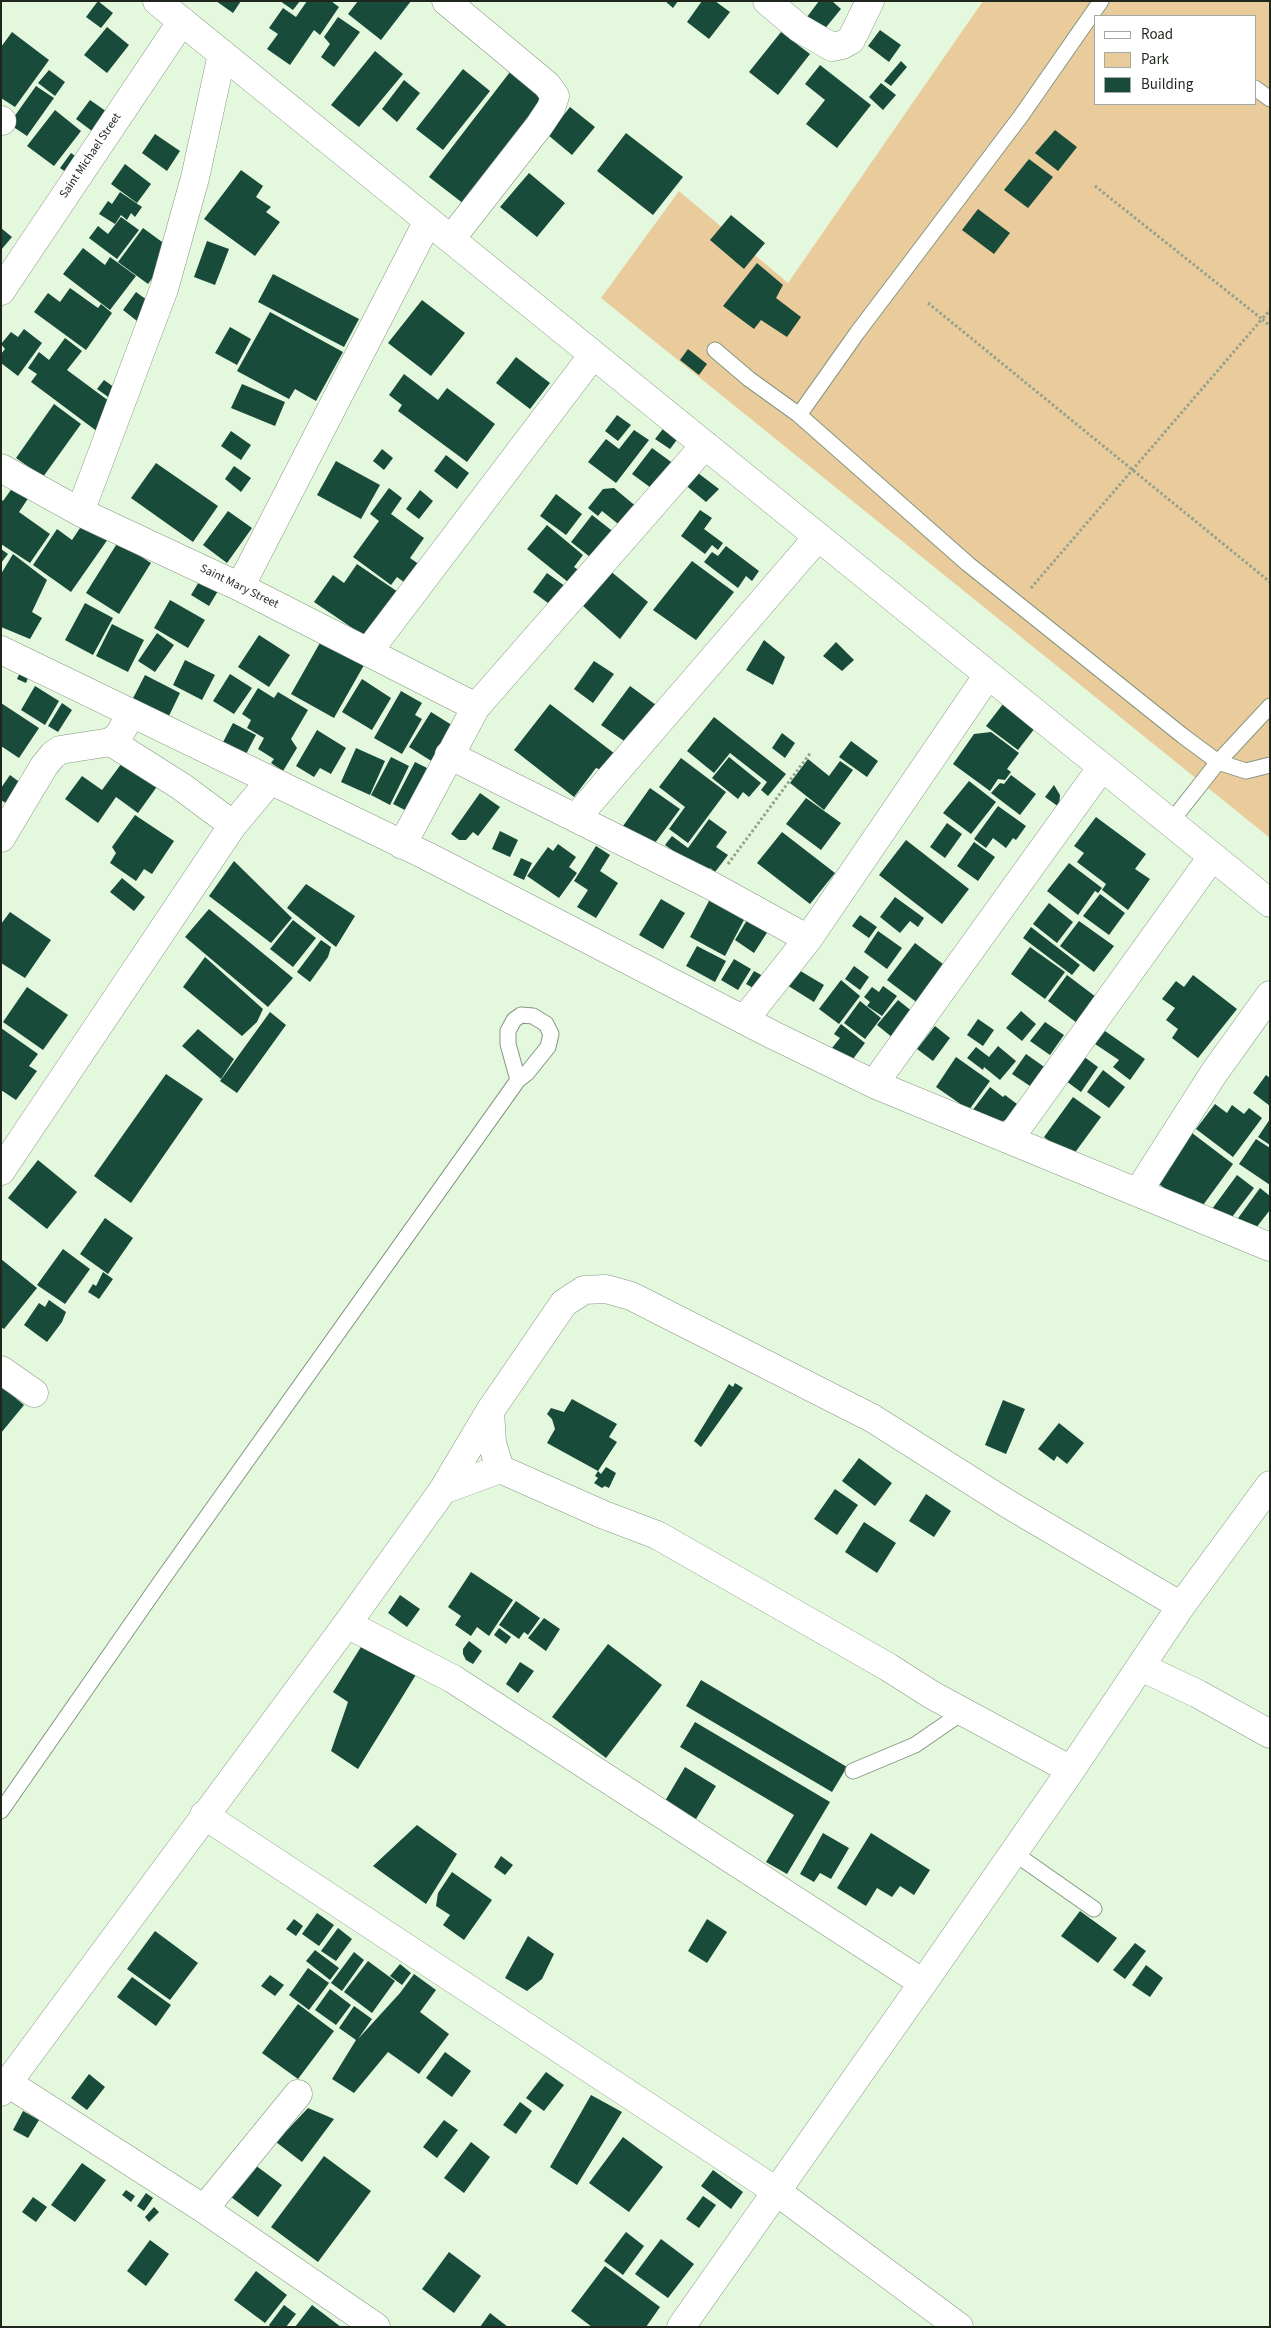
<!DOCTYPE html>
<style>
body{margin:0}
#map{position:relative;width:1271px;height:2328px;overflow:hidden;background:#e4f8de;font-family:"Source Sans 3",sans-serif}
canvas{display:block}
.frame{position:absolute;inset:0;border:2px solid #1f261d;pointer-events:none}
.legend{position:absolute;left:1094px;top:15px;width:162px;height:90px;box-sizing:border-box;background:#fff;border:1px solid #a5a8a5;margin:0;padding:6px 9px;list-style:none;font-size:15px;color:#1f261d}
.legend li{display:flex;align-items:center;gap:10px;height:25px}
.legend b{width:25px;border:1px solid #a5a8a5}
</style>
<div id="map">
<canvas width="1271" height="2328"></canvas>
<div class="frame"></div>
<ul class="legend">
<li><b style="height:6px;background:#fff"></b>Road</li>
<li><b style="height:14px;background:#eacb9b"></b>Park</li>
<li><b style="height:14px;background:#184b3a"></b>Building</li>
</ul>
</div>
<script>
const context = document.querySelector('canvas').getContext('2d');
context.lineJoin = 'round';
function paint(path, color) { context.fillStyle = color; context.fill(path, 'evenodd'); }
const toPath = rows => new Path2D(rows.map(r => 'M' + r).join(''));
function trace(path, color, width, dash) { context.strokeStyle = color; context.lineWidth = width; context.lineCap = dash ? 'butt' : 'round'; context.setLineDash(dash || []); context.stroke(path); }
function drawText(font, color, halo, rows, align = 'center') {
  context.font = font + ' "Source Sans 3",sans-serif'; context.lineWidth = 5; context.setLineDash([]); context.textBaseline = 'middle'; context.strokeStyle = halo; context.fillStyle = color; for (const [text, x, y, turn = 0] of rows) {
    context.save(); context.translate(x, y); context.rotate((+turn || 0) * Math.PI / 180); context.textAlign = isNaN(turn) ? turn : align; if (halo) context.strokeText(text, 0, 0); context.fillText(text, 0, 0); context.restore();
  }
}
const green = toPath([
 [983,1,1270,1,1270,838,601,298,679,191,788,283],
 [1095,16,1255,16,1255,104,1095,104]
]);
const building = toPath([
 [98,1,113,13,101,28,86,17],
 [216,1,241,1,233,13],
 [280,1,300,1,293,10],
 [307,1,331,1,339,7,320,35,314,30,290,65,267,49,278,34,269,28,283,8,296,17],
 [358,1,411,1,381,40,348,14],
 [665,1,678,1,673,8],
 [702,1,715,1,730,12,709,39,687,22],
 [819,1,832,1,841,9,823,31,807,17],
 [338,17,360,32,334,67,321,57,330,44,324,37],
 [107,27,129,45,107,73,84,55],
 [880,30,901,45,889,62,868,46],
 [12,32,49,60,15,107,1,98,1,47],
 [781,32,810,54,778,95,749,72],
 [375,51,403,74,359,127,331,105],
 [901,61,907,67,891,86,884,81],
 [820,65,871,105,837,148,806,124,825,100,805,84],
 [463,69,490,91,443,150,416,129],
 [49,70,65,82,55,96,38,83],
 [510,72,545,99,464,204,429,177],
 [404,80,420,93,397,122,382,109],
 [881,83,896,95,883,110,869,97],
 [36,86,54,98,27,136,9,124],
 [90,100,110,114,96,134,76,119],
 [570,107,595,127,572,155,548,135],
 [55,110,81,131,54,166,27,146],
 [1055,130,1077,147,1058,171,1035,153],
 [626,133,683,177,653,215,597,171],
 [155,134,180,151,167,171,142,153],
 [71,153,83,162,73,177,60,168],
 [1029,159,1053,177,1028,208,1004,190],
 [125,164,151,184,137,203,111,184],
 [241,170,263,186,256,197,271,207,266,212,280,222,255,256,204,219],
 [529,173,565,203,537,237,500,207],
 [120,192,142,207,135,217,131,213,127,220,121,215,115,224,99,214,108,201,112,204],
 [978,209,1010,233,994,254,962,230],
 [731,215,765,243,744,269,710,240],
 [121,217,139,230,117,259,89,238,98,226,108,234],
 [1,228,12,237,1,250],
 [143,228,173,250,148,284,118,262],
 [207,241,229,249,215,285,194,277],
 [83,248,105,265,110,257,136,276,110,310,63,274],
 [757,263,783,285,776,298,801,317,787,337,761,320,754,329,723,306],
 [273,274,359,319,344,347,258,302],
 [70,288,98,308,101,304,112,313,86,350,34,312,48,293,60,302],
 [136,292,151,303,137,321,123,310],
 [422,300,465,333,431,376,388,343],
 [270,312,343,352,316,401,295,389,289,399,237,371],
 [230,327,251,339,237,365,215,353],
 [24,329,42,343,18,376,1,363,1,354,5,349,1,344,11,332,18,337],
 [65,338,82,351,67,370,117,407,98,432,31,382,37,374,28,368,39,352,49,360],
 [688,349,707,364,699,375,680,360],
 [516,357,550,383,530,409,496,383],
 [404,374,438,400,447,388,495,424,467,462,398,411,402,405,389,395],
 [104,380,118,390,111,399,97,389],
 [242,384,285,402,275,426,231,408],
 [54,404,81,424,43,477,16,458],
 [617,415,631,425,618,441,605,431],
 [666,425,679,437,670,449,655,439],
 [634,430,649,440,616,483,588,462,606,439,619,449],
 [231,431,251,445,241,460,221,446],
 [652,448,678,467,658,493,632,474],
 [382,449,393,458,384,470,373,461],
 [446,455,469,473,457,489,434,471],
 [336,461,380,485,361,519,317,495],
 [156,463,218,506,193,542,131,498],
 [234,466,251,478,241,492,225,479],
 [694,470,719,489,706,502,683,483],
 [13,487,29,497,19,512,50,534,30,563,1,544,1,499,3,501],
 [389,488,402,498,391,514,424,538,410,558,426,569,412,588,397,577,391,585,353,557,379,521,370,514],
 [614,488,638,508,622,527,602,511,598,516,588,508,603,489],
 [420,490,433,501,419,519,406,509],
 [556,494,582,514,566,535,540,516],
 [700,510,712,518,704,529,723,543,718,550,712,545,705,554,681,536],
 [228,511,252,528,227,563,203,545],
 [592,515,620,537,599,564,571,542],
 [84,522,108,539,71,592,33,565,57,529,72,540],
 [547,525,583,555,574,567,583,573,573,586,527,549],
 [118,542,151,563,119,614,86,593],
 [726,546,759,571,752,581,746,576,738,588,704,562,712,552,718,556],
 [1,549,8,554,1,563],
 [13,554,47,580,32,612,42,618,30,639,1,627,1,574],
 [692,561,734,592,696,640,653,610],
 [357,564,398,592,367,638,314,602,333,575,344,583],
 [609,570,648,602,620,639,582,605],
 [547,573,573,592,559,611,533,592],
 [200,580,218,591,209,606,191,595],
 [170,600,205,620,188,648,154,628],
 [85,603,113,618,93,655,65,640],
 [112,624,144,640,128,672,96,656],
 [157,633,174,645,155,672,138,661],
 [259,635,290,655,269,687,238,667],
 [764,640,785,657,773,685,746,670],
 [321,641,368,658,334,718,291,694],
 [836,642,854,660,842,671,823,656],
 [185,660,215,675,202,700,173,685],
 [594,661,614,674,593,703,574,689],
 [22,668,30,673,26,683,17,679],
 [230,674,252,688,234,714,213,701],
 [145,675,180,693,166,722,130,704],
 [362,679,391,698,372,730,342,712],
 [35,686,59,701,45,725,21,710],
 [630,686,656,705,627,743,601,725],
 [258,688,274,698,278,692,308,710,291,739,297,748,283,771,271,763,274,759,258,749,264,738,247,728,251,720,242,714],
 [401,691,422,703,415,715,422,719,402,754,374,738],
 [1,703,39,728,19,758,1,746],
 [62,703,72,710,58,732,48,726],
 [550,704,619,757,607,772,596,768,574,797,514,750],
 [1003,704,1035,728,1018,750,986,726],
 [431,712,455,727,433,762,409,747],
 [714,717,786,774,768,796,761,790,767,782,730,753,714,773,687,751],
 [233,723,256,735,244,758,221,746],
 [317,730,346,748,331,774,320,768,314,777,296,766],
 [991,732,1019,753,1007,769,1011,772,1005,780,998,779,990,791,953,764,974,734],
 [782,733,795,743,785,758,772,748],
 [851,741,878,761,867,777,839,757],
 [356,748,385,761,370,795,341,782],
 [127,756,161,781,138,813,116,797,98,823,65,799,82,776,102,790],
 [391,757,409,766,390,805,371,795],
 [729,757,761,783,749,797,743,792,738,799,712,778],
 [681,758,726,792,688,843,669,829,685,807,659,787],
 [808,759,829,776,840,761,853,770,824,810,790,783],
 [415,762,435,772,413,814,393,804],
 [10,775,26,787,12,807,1,800,1,788],
 [1011,775,1036,794,1020,815,991,793,1000,783,1004,784],
 [969,781,996,802,971,834,943,813],
 [1054,785,1060,795,1059,807,1045,797],
 [650,788,680,809,652,847,623,826],
 [480,793,500,807,478,836,473,832,466,840,459,840,451,834],
 [806,798,841,823,821,850,786,824],
 [998,806,1026,826,1016,840,1013,838,1006,848,993,838,986,848,974,839],
 [135,815,174,841,152,874,144,869,136,881,110,863,116,853,112,847],
 [1096,817,1146,854,1135,869,1150,879,1128,910,1102,890,1106,884,1077,862,1084,853,1074,846],
 [709,819,727,832,716,847,728,855,715,872,710,868,706,874,665,845,672,836,688,848],
 [947,823,962,834,945,858,930,847],
 [500,831,518,840,510,857,492,849],
 [782,832,835,873,810,904,757,863],
 [906,840,969,889,942,924,879,875],
 [974,842,995,857,978,881,957,866],
 [558,844,576,857,569,867,577,873,559,898,527,876,548,847,553,851],
 [596,846,610,855,600,871,618,883,596,918,577,907,588,890,574,881],
 [521,858,532,863,524,880,513,875],
 [234,861,292,918,271,943,209,896],
 [1069,863,1102,888,1098,893,1095,891,1078,915,1047,891],
 [122,878,145,897,134,911,110,892],
 [306,884,355,916,336,947,287,908],
 [1100,894,1125,913,1109,935,1083,916],
 [895,897,924,918,918,927,910,921,900,933,880,917],
 [661,899,685,913,663,949,639,935],
 [710,899,745,918,725,956,690,937],
 [1049,903,1073,922,1057,943,1033,924],
 [209,909,293,978,268,1007,185,937],
 [10,912,51,940,25,978,1,963,1,924],
 [750,915,770,928,754,953,735,940],
 [860,915,877,927,869,938,852,926],
 [293,920,316,938,293,967,270,949],
 [1079,921,1114,946,1094,972,1060,946],
 [1031,927,1080,965,1072,975,1023,938],
 [878,931,902,948,887,969,864,952],
 [321,940,331,947,328,957,310,982,297,972],
 [915,943,947,967,919,1004,887,980],
 [697,946,726,961,715,982,686,966],
 [1030,947,1065,972,1045,999,1011,974],
 [205,957,263,1009,257,1022,242,1036,183,987],
 [734,959,751,969,738,990,721,980],
 [792,966,824,985,814,1002,782,982],
 [854,966,869,977,860,990,845,979],
 [754,971,770,980,762,993,746,984],
 [1067,975,1096,997,1077,1023,1048,1001],
 [1193,975,1237,1009,1198,1058,1172,1038,1178,1029,1166,1020,1175,1008,1162,999,1176,981,1184,987],
 [841,980,860,996,839,1024,819,1009],
 [883,986,897,996,882,1016,867,1006,870,1002,864,997,872,987,879,992],
 [27,987,68,1015,43,1050,3,1022],
 [898,1000,913,1012,893,1038,877,1025],
 [860,1001,881,1018,865,1039,844,1023],
 [1021,1011,1036,1024,1022,1041,1006,1028],
 [270,1012,286,1025,237,1093,220,1081],
 [978,1019,994,1030,983,1046,967,1035],
 [1045,1022,1064,1035,1050,1055,1030,1041],
 [841,1024,865,1043,850,1063,832,1048,840,1038,834,1034],
 [935,1026,950,1038,933,1061,917,1049],
 [1,1028,38,1054,29,1066,37,1071,16,1100,1,1090],
 [198,1029,234,1059,221,1079,182,1046],
 [1105,1031,1145,1059,1130,1080,1113,1067,1119,1060,1095,1044],
 [998,1046,1016,1061,1000,1080,984,1067,983,1070,967,1058,976,1047,989,1057],
 [1026,1054,1050,1071,1036,1090,1012,1074],
 [1083,1056,1098,1067,1081,1092,1066,1081],
 [956,1057,990,1081,969,1110,936,1087],
 [1103,1070,1125,1087,1109,1108,1087,1092],
 [166,1074,203,1099,131,1203,94,1176],
 [1266,1075,1270,1078,1270,1106,1253,1093],
 [990,1087,1003,1097,1005,1095,1025,1110,1013,1127,1004,1120,996,1130,972,1111],
 [1073,1097,1101,1117,1071,1158,1044,1137],
 [1215,1104,1227,1113,1232,1105,1244,1114,1249,1108,1262,1118,1233,1157,1196,1129],
 [1270,1119,1270,1145,1258,1137],
 [1192,1133,1233,1164,1198,1212,1156,1182],
 [1256,1139,1270,1148,1270,1185,1239,1164],
 [38,1160,77,1192,47,1229,8,1198],
 [1237,1175,1254,1188,1229,1221,1212,1209],
 [1260,1188,1270,1196,1270,1210,1252,1233,1236,1221],
 [105,1218,133,1238,108,1274,80,1254],
 [63,1249,90,1269,65,1304,37,1285],
 [1,1259,37,1288,4,1329,1,1327],
 [103,1272,113,1279,99,1299,88,1292,93,1284,96,1286],
 [49,1300,66,1312,62,1322,47,1342,24,1325,39,1303,45,1307],
 [735,1383,743,1388,701,1447,694,1441,729,1384,733,1387],
 [1,1386,24,1405,1,1433],
 [572,1399,617,1424,609,1437,617,1442,598,1471,547,1443,555,1429,552,1419,547,1414,551,1408,564,1412],
 [1003,1400,1025,1409,1006,1454,985,1445],
 [1059,1423,1084,1443,1067,1464,1057,1456,1054,1461,1038,1449],
 [859,1458,892,1483,875,1506,842,1481],
 [606,1467,616,1473,609,1488,605,1486,602,1488,594,1483,598,1478,595,1476,598,1471,601,1474],
 [835,1489,858,1505,837,1535,814,1519],
 [926,1494,951,1511,934,1537,909,1521],
 [864,1522,896,1543,877,1573,845,1552],
 [471,1572,513,1600,489,1636,477,1627,471,1636,455,1625,461,1616,448,1607],
 [400,1595,420,1609,407,1627,388,1613],
 [516,1601,540,1618,528,1635,524,1632,519,1639,499,1625],
 [544,1618,560,1629,546,1651,528,1638],
 [499,1628,511,1637,506,1644,494,1635],
 [469,1641,482,1651,473,1664,466,1660,463,1654,463,1649],
 [364,1642,417,1673,358,1769,331,1751,348,1702,333,1692],
 [608,1644,662,1685,606,1758,552,1717],
 [520,1662,534,1671,518,1693,506,1684],
 [701,1680,847,1767,832,1792,686,1706],
 [695,1722,830,1802,787,1874,766,1862,794,1815,680,1747],
 [685,1767,716,1786,696,1819,665,1801],
 [417,1825,457,1854,426,1904,373,1866],
 [823,1833,849,1848,831,1879,820,1873,814,1882,800,1874],
 [871,1833,930,1870,914,1895,900,1886,892,1897,877,1888,866,1906,837,1888],
 [501,1856,513,1865,505,1875,494,1867],
 [452,1872,492,1900,464,1940,443,1925,450,1915,436,1906,438,1893],
 [1080,1911,1117,1938,1098,1963,1061,1936],
 [317,1913,334,1925,319,1946,302,1934],
 [294,1919,303,1926,296,1936,286,1929],
 [707,1919,727,1932,707,1963,688,1951],
 [338,1928,352,1939,336,1961,321,1951],
 [155,1931,198,1963,170,2000,127,1969],
 [528,1936,554,1954,542,1979,527,1991,505,1978],
 [1135,1943,1146,1951,1125,1979,1113,1970],
 [315,1950,339,1968,330,1980,306,1961],
 [354,1952,364,1960,342,1991,331,1983],
 [368,1961,395,1981,372,2013,344,1992],
 [400,1964,411,1973,402,1985,390,1976],
 [1146,1965,1163,1978,1150,1997,1132,1985],
 [308,1968,329,1983,309,2010,289,1995],
 [414,1974,436,1990,420,2012,449,2034,419,2074,388,2052,354,2093,332,2079,356,2040,339,2028,354,2006,372,2019,358,2039,400,1993],
 [270,1975,284,1985,275,1996,261,1986],
 [132,1977,171,2005,156,2026,117,1997],
 [330,1989,351,2005,336,2025,315,2010],
 [298,2004,334,2031,298,2079,262,2053],
 [445,2052,471,2071,452,2097,426,2078],
 [546,2072,564,2085,544,2111,526,2098],
 [89,2074,105,2087,87,2110,71,2098],
 [591,2095,622,2112,577,2185,550,2167],
 [520,2102,532,2111,516,2134,503,2125],
 [308,2108,334,2119,302,2162,276,2142],
 [23,2111,39,2120,28,2138,13,2130],
 [444,2120,458,2130,437,2158,423,2147],
 [623,2137,663,2167,629,2212,589,2183],
 [471,2142,490,2157,464,2193,444,2178],
 [324,2156,371,2191,318,2262,271,2227],
 [82,2163,106,2180,75,2222,51,2205],
 [255,2165,282,2185,258,2217,231,2197],
 [713,2170,743,2192,731,2209,701,2186],
 [126,2190,135,2196,131,2202,122,2195],
 [146,2193,153,2198,144,2211,137,2206],
 [703,2196,716,2205,699,2228,686,2219],
 [33,2197,47,2207,36,2222,22,2212],
 [154,2207,159,2212,149,2222,145,2217],
 [626,2232,644,2246,623,2275,604,2261],
 [661,2239,694,2264,668,2298,635,2274],
 [150,2240,169,2254,146,2286,127,2271],
 [449,2252,481,2276,454,2313,422,2289],
 [605,2266,660,2307,646,2327,592,2327,571,2311],
 [256,2271,287,2295,265,2323,234,2300],
 [284,2305,296,2314,286,2327,271,2327,269,2325],
 [312,2305,341,2327,295,2327],
 [490,2313,508,2327,480,2327]
]);
const path = toPath([
 [1095,186,1262,319,1270,310],
 [928,303,1270,582],
 [1031,588,1262,319,1270,326],
 [728,864,811,752]
]);
const service = toPath([
 [1101,1,1021,116,857,333,799,415,968,564,1183,736,1218,762,1246,771,1270,765],
 [1255,88,1270,99],
 [715,350,749,379,799,415],
 [1170,823,1218,762,1270,706],
 [853,1771,915,1745,963,1712],
 [1,1811,164,1577,518,1080,527,1073,548,1047,551,1034,546,1024,533,1016,521,1015,514,1020,508,1031,508,1044,518,1080],
 [1014,1853,1094,1909]
]);
const minor = toPath([
 [157,1,1270,903],
 [446,1,547,85,555,96,551,108,539,126,451,239],
 [767,1,799,28,832,47,842,45,851,40,870,1],
 [1,120,2,121],
 [1,291,182,21],
 [1,468,80,512,240,587,476,707],
 [80,512,164,289,195,178,222,54],
 [240,587,428,221],
 [1,650,427,856,773,1035,874,1084,1270,1247],
 [368,652,593,355],
 [111,742,182,787,233,825],
 [449,755,712,886,808,939],
 [576,818,818,537],
 [1,838,44,766,53,755,60,750,111,742,119,735,131,714],
 [402,845,476,707,705,445],
 [745,1019,808,939,988,675],
 [874,1084,1102,767],
 [1010,1138,1212,857],
 [1,1171,233,825,269,782],
 [1138,1192,1214,1073,1270,995],
 [1,1370,34,1393],
 [490,1411,492,1443,500,1469],
 [443,1490,500,1469,604,1515,657,1535,888,1667,932,1695,1071,1770],
 [347,1624,453,1679,923,1983],
 [1141,1667,1198,1694,1270,1734],
 [204,1815,776,2191,959,2327],
 [8,2083,204,2209,376,2327],
 [1,2092,347,1624,443,1490,490,1411,564,1303,584,1290,606,1289,631,1296,872,1418,1008,1504,1181,1606],
 [204,2209,298,2094],
 [681,2327,923,1983,1071,1770,1181,1606,1270,1485]
]);
const streetNames = [
 ["Saint Michael Street",91,156,-56],
 ["Saint Mary Street",239,587,26]
];
paint(green, '#eacb9b');
paint(building, '#184b3a');
trace(service, '#859780', 17);
trace(minor, '#859780', 29);
trace(path, '#93a18e', 3, [2.5, 2.5]);
trace(service, '#fff', 15);
trace(minor, '#fff', 28);
drawText('12px', '#1f261d', '#fff', streetNames);
</script>
